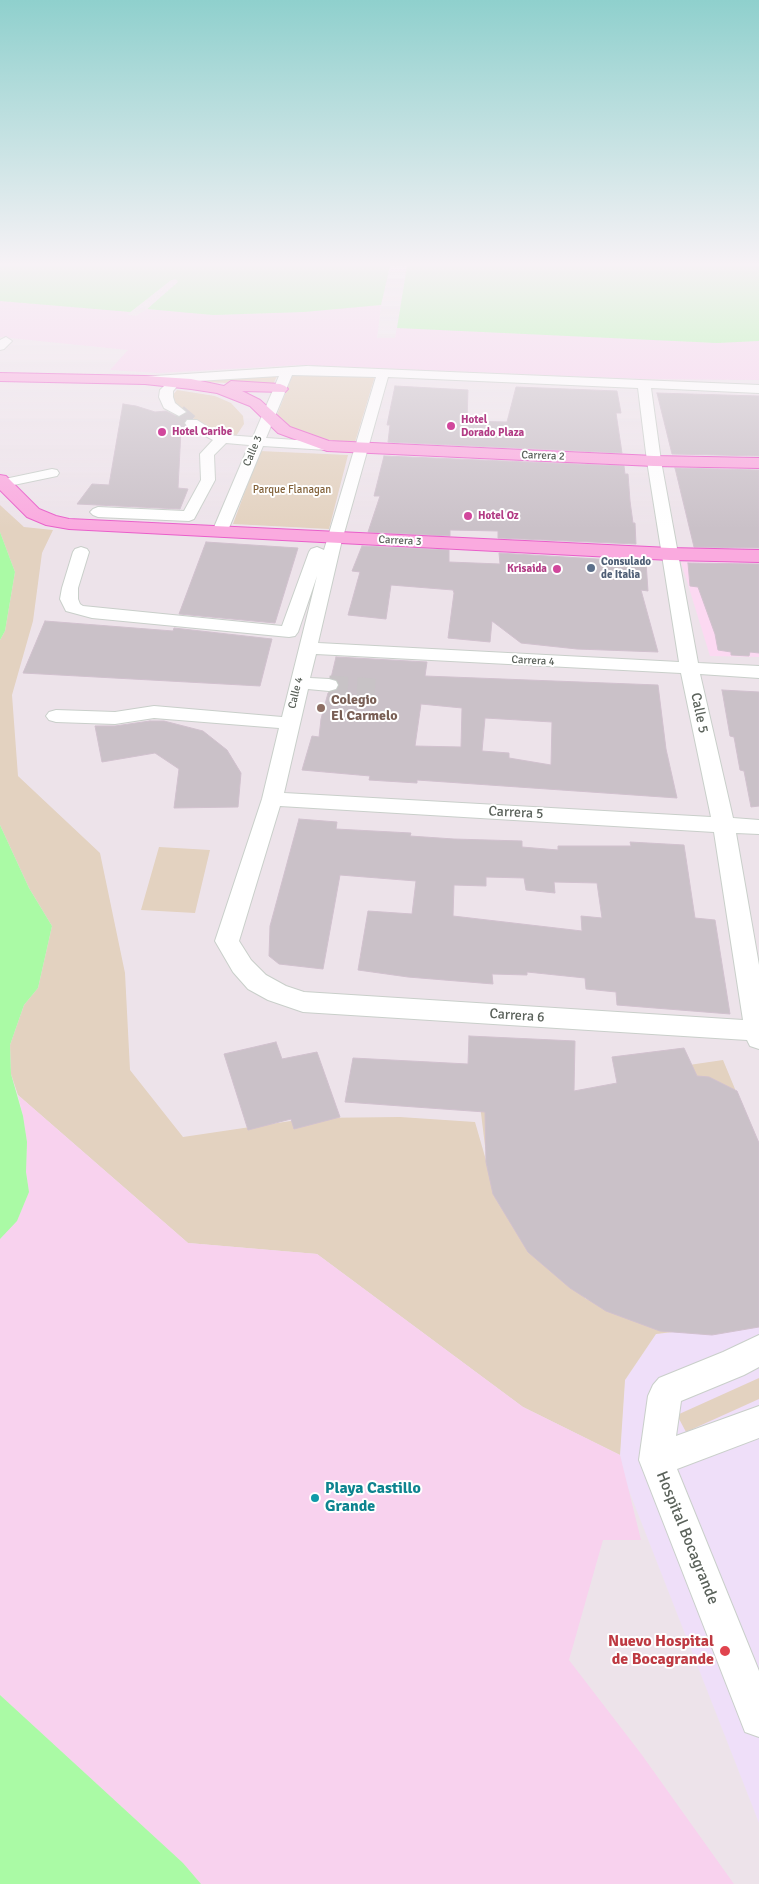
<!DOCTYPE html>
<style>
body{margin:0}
canvas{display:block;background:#ede3ea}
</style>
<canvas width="759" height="1884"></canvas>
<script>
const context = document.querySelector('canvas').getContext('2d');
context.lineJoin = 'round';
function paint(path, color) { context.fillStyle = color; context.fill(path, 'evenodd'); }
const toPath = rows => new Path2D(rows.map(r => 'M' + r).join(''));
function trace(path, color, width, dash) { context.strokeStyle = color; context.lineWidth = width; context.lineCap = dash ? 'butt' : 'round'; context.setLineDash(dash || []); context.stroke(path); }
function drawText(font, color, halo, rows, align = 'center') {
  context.font = font + ' Signika,sans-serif'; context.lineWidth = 4; context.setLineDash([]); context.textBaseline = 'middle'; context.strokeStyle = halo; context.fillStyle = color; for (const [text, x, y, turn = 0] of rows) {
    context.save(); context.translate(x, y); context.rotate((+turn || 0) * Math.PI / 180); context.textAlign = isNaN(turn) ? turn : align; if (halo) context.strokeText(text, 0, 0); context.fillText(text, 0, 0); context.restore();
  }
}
const commercial = toPath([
 [681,562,759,563,759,657,710,656]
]);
const medical = toPath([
 [759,1321,759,1823,624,1478,620,1455,625,1380,656,1334]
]);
const green = toPath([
 [293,374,375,376,355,442,316,439,291,428,282,421,277,415],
 [277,376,273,385,183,381],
 [177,390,215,396,231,403,243,416,244,424,236,436,218,435,182,411,172,401,171,397],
 [260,451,348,455,329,529,233,524],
 [0,505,24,527,53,530,42,553,33,621,12,695,18,776,100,853,125,973,130,1070,183,1137,311,1118,400,1117,475,1122,498,1202,514,1222,497,1195,485,1146,480,1105,624,1087,621,1075,723,1060,759,1147,748,1323,656,1334,625,1380,620,1455,523,1407,317,1254,188,1243,18,1095,11,1074,10,1045,24,1005,38,988,52,926,29,888,0,825,0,640,5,631,15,572,0,532],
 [543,1255,651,1315,586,1299],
 [159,847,210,850,195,913,141,910],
 [759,1378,759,1399,686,1432,677,1415]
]);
const sand = toPath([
 [0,301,131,312,127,315,136,316,147,309,213,315,304,312,381,305,377,338,395,338,397,328,717,343,759,341,759,380,642,379,299,365,158,373,110,370,128,350,0,337],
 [18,1095,188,1243,317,1254,523,1407,620,1455,641,1540,603,1540,569,1660,642,1755,734,1884,201,1884,183,1863,0,1695,0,1239,17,1221,29,1192,26,1172,27,1142,23,1116]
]);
const water = toPath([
 [0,266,390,266,381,305,304,312,213,315,147,309,178,282,172,280,131,312,0,301],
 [407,266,759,266,759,341,717,343,397,328],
 [0,532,15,572,5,631,0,640],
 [0,825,29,888,52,926,38,988,24,1005,10,1045,11,1074,23,1116,27,1142,26,1172,29,1192,17,1221,0,1239],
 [0,1695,183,1863,201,1884,0,1884]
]);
const pier = toPath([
 [175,279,178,281,147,309,145,310,145,307,173,282,132,314,128,314,170,281]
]);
const building = toPath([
 [395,386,468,390,467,421,507,422,516,387,617,391,621,413,616,413,622,453,388,442,390,425,387,425,395,386],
 [657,393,759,396,759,456,672,454,657,393],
 [123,404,136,406,155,412,166,411,184,420,185,426,181,430,178,488,188,489,180,509,77,504,92,484,109,485,123,404],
 [384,456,624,466,625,474,628,474,630,501,633,523,635,523,636,544,498,538,498,531,450,530,450,536,368,532,380,496,374,496,384,456],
 [675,468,759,470,759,548,694,547,675,468],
 [206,542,298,548,275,623,179,614,206,542],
 [362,546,449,550,449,562,500,564,499,553,646,562,648,591,641,590,658,652,577,649,521,643,492,621,490,642,448,638,454,593,453,590,391,585,386,619,348,615,360,572,352,571,362,546],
 [688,563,759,564,759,653,750,652,749,656,731,655,731,652,718,650,715,634,698,587,690,586,688,563],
 [45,621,173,631,174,628,272,639,260,686,23,673,45,621],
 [336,657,427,662,425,676,658,685,666,749,677,798,417,780,417,783,369,780,370,776,302,770,312,736,319,737,321,719,328,693,337,691,340,686,338,680,331,678,336,657],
 [421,704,462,708,461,747,415,746,421,704],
 [485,718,552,722,551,765,509,758,509,753,482,751,485,718],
 [722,690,759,692,759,806,751,807,744,771,740,770,734,737,730,736,722,690],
 [150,721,164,721,203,731,227,750,241,773,238,807,174,808,179,769,155,753,102,762,95,726,115,726,150,721],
 [299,819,337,822,336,829,411,833,410,836,454,839,522,841,522,847,558,850,558,846,631,846,630,842,684,845,695,918,715,920,730,1014,617,1005,616,992,586,989,585,978,527,972,527,975,492,974,493,984,408,977,358,970,368,911,412,914,416,881,340,875,323,969,279,964,269,956,270,926,299,819],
 [486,877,524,878,526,890,555,893,554,882,597,883,602,918,581,916,582,931,453,916,454,885,486,886,486,877],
 [469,1036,575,1041,574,1091,617,1083,612,1057,684,1048,697,1076,709,1077,737,1091,759,1143,759,1327,712,1335,660,1331,606,1311,570,1288,528,1252,493,1194,486,1162,485,1112,345,1102,353,1058,468,1064,469,1036],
 [276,1042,282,1059,317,1052,340,1117,294,1129,291,1119,248,1130,224,1054,276,1042]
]);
const minorTunnelFar1 = toPath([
 [179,412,192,423]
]);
const minorTunnel = toPath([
 [329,685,375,688]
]);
const minor = toPath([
 [6,337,12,341,4,349,0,350,0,340,6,337],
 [307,366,759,385,759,393,651,388,661,461,698,663,759,666,759,678,700,674,733,818,759,820,759,834,736,833,759,965,759,1049,750,1046,747,1040,303,1012,268,1000,248,989,233,972,215,941,262,799,279,728,154,718,115,724,56,722,49,720,46,716,49,712,56,710,115,712,154,706,282,717,317,576,298,632,295,636,289,637,92,618,66,611,60,599,62,588,73,552,75,549,81,547,87,549,89,552,78,588,78,599,80,604,83,606,282,626,309,552,311,549,317,547,324,550,376,377,292,375,266,438,327,442,332,443,334,446,332,449,327,450,263,446,226,535,214,535,212,532,249,445,226,443,214,455,215,480,194,519,189,521,98,517,93,515,90,512,93,509,98,507,184,511,201,480,200,454,213,440,187,426,185,423,187,420,197,420,216,432,225,435,253,437,279,376,181,382,173,391,173,397,175,403,186,412,179,416,164,408,159,397,160,390,167,383,145,384,140,383,139,380,140,377,307,366],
 [388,377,638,388,647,461,679,662,318,643,341,544,388,377],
 [316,654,681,673,711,817,284,793,308,689,329,691,336,689,338,685,336,681,329,679,310,678,316,654],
 [280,806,714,832,743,1020,304,992,286,986,266,975,251,960,239,941,280,806],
 [52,469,57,470,59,473,57,476,4,487,0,486,0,480,52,469],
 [759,1335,759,1367,744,1375,681,1401,676,1436,759,1406,759,1438,677,1469,759,1671,759,1737,745,1732,639,1460,648,1396,653,1385,659,1378,723,1352,759,1335]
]);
const major = toPath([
 [0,373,145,376,191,379,224,386,231,381,280,384,285,386,288,389,285,392,242,391,260,400,290,427,329,441,654,456,759,458,759,468,654,466,327,451,278,433,250,406,217,393,191,389,145,384,0,381,0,373],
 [0,475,6,476,39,509,56,516,69,519,670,548,759,550,759,562,670,560,69,529,46,525,27,517,0,490,0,475]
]);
const markers = [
 [451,426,5,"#d1479c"],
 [162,432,5,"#d1479c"],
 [468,516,5,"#d1479c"],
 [591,568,5,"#5c6f8a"],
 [557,569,5,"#d1479c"],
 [321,708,5,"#8d6e63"],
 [315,1498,5,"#0f9aa8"],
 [725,1651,6,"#e0444e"]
];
const farHotelnames = [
 ["Hotel",461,420],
 ["Dorado Plaza",461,433],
 ["Hotel Caribe",172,432],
 ["Hotel Oz",478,516],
 ["Krisaida",547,569,"right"]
];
const farStreetnames = [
 ["Calle 3",253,451,-67],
 ["Carrera 2",543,456,2],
 ["Carrera 3",400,541,3],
 ["Carrera 4",533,661,3],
 ["Calle 4",296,693,-76]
];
const farParknames = [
 ["Parque Flanagan",292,490]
];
const farServicenames = [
 ["Consulado",601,562],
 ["de Italia",601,575]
];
const educationNames = [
 ["Colegio",331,700],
 ["El Carmelo",331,716]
];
const streetNames = [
 ["Calle 5",699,713,78],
 ["Carrera 5",516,813,3],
 ["Carrera 6",517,1016,4]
];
const nearCulturenames = [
 ["Playa Castillo",325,1489],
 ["Grande",325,1507]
];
const nearStreetnames = [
 ["Hospital Bocagrande",687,1538,68]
];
const nearHealthnames = [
 ["Nuevo Hospital",714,1642],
 ["de Bocagrande",714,1660]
];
paint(commercial, '#fcd9f2');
paint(medical, '#efdff9');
paint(green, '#e3d2c0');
paint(sand, '#f8d2ee');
paint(water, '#aafaa5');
paint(pier, '#ede3ea');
paint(building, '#cac1c8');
trace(building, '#d1c1ce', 1);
trace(minorTunnelFar1, '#c8c3c6', 15, [15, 8]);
trace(minorTunnel, '#c8c3c6', 19, [19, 9]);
trace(minor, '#c9cfca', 2);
trace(major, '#e95fca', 2);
paint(minor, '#fff');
paint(major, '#faaadf');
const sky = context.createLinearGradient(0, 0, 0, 529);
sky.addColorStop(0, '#8fd0cd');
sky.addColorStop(0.5, '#f7f2f6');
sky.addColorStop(1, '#f7f2f600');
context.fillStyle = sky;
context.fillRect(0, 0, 759, 529);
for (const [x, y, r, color] of markers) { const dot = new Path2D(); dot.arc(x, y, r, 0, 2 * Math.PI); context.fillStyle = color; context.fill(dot); trace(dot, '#fff', 2); }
drawText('bold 11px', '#b23c85', '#fff', farHotelnames, 'left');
drawText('11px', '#5b625b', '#fff', farStreetnames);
drawText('11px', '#83623a', '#fff', farParknames);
drawText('bold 11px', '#4e5e75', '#fff', farServicenames, 'left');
drawText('bold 14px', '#785e54', '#fff', educationNames, 'left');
drawText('14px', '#5b625b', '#fff', streetNames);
drawText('bold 16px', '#0d838f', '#fff', nearCulturenames, 'left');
drawText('16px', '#5b625b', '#fff', nearStreetnames);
drawText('bold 16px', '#be3a42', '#fff', nearHealthnames, 'right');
</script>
